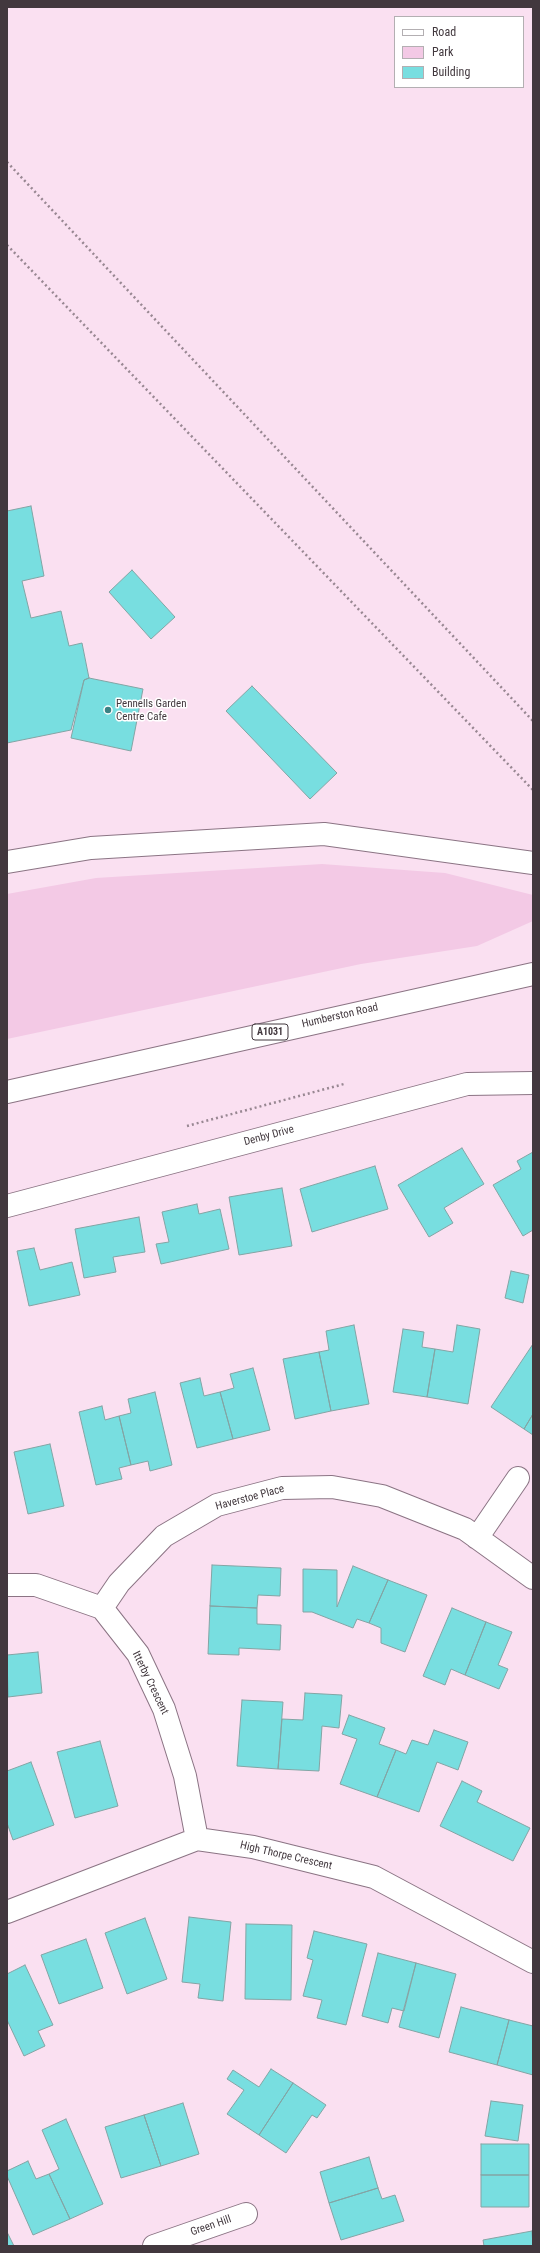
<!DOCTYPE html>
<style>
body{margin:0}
#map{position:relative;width:540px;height:2253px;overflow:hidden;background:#fae0f1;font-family:"Roboto Condensed",sans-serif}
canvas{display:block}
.frame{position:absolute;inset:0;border:8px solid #42383e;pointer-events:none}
.legend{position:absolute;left:394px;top:16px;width:130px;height:72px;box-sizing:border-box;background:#fff;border:1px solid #b3afb2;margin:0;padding:5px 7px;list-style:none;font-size:12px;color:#42383e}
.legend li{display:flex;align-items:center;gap:8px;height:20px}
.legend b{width:20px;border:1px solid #b3afb2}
</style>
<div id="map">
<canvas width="540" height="2253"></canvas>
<div class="frame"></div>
<ul class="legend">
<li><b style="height:5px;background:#fff"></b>Road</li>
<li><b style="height:11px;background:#f3c9e5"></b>Park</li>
<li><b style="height:11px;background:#78dee0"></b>Building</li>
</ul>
</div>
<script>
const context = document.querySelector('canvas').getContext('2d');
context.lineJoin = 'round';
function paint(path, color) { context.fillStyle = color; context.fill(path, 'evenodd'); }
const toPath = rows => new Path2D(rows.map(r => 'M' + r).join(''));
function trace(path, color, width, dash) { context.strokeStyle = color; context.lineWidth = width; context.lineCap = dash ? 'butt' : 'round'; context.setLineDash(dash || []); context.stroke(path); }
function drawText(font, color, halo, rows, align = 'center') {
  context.font = font + ' "Roboto Condensed",sans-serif'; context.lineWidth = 3; context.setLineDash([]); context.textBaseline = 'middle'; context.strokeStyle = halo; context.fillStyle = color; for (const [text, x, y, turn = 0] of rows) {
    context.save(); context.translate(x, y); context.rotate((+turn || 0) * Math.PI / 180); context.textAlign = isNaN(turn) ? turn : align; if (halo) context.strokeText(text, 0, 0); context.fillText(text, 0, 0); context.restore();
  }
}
const green = toPath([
 [322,864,445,873,533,895,533,921,477,946,361,964,7,1039,7,894,96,878]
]);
const building = toPath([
 [31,506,44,576,22,581,31,618,61,611,69,646,82,643,89,678,84,680,71,730,7,743,7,511,31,506],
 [132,570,175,617,151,639,109,592,132,570],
 [89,678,143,689,131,751,71,738,84,680,89,678],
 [252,686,337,773,310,799,226,711,252,686],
 [462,1148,484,1184,444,1208,453,1223,429,1237,398,1185,462,1148],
 [533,1152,533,1230,523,1236,493,1185,521,1169,517,1161,533,1152],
 [375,1166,388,1209,312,1232,300,1189,375,1166],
 [282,1188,292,1246,239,1255,229,1197,282,1188],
 [197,1204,199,1214,220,1209,229,1249,161,1264,156,1244,169,1242,162,1212,197,1204],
 [139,1217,145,1252,113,1257,116,1272,84,1278,75,1229,139,1217],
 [34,1248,40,1270,72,1262,80,1295,29,1306,17,1251,34,1248],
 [511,1271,529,1275,523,1303,505,1298,511,1271],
 [354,1325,369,1404,331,1411,319,1352,329,1350,326,1331,354,1325],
 [457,1325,480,1329,468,1404,427,1397,435,1349,453,1352,457,1325],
 [403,1329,424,1332,422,1347,435,1349,427,1397,393,1392,403,1329],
 [533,1344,533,1414,524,1429,491,1407,533,1344],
 [319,1352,331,1411,295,1419,283,1359,319,1352],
 [253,1368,270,1430,233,1439,220,1392,234,1388,230,1374,253,1368],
 [200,1378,204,1396,220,1392,233,1439,197,1448,180,1383,200,1378],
 [155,1392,172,1465,150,1471,148,1461,131,1465,119,1416,131,1413,128,1399,155,1392],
 [102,1406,105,1420,119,1416,131,1465,119,1468,122,1479,96,1485,79,1412,102,1406],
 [533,1414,533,1435,524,1429,533,1414],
 [50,1444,64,1506,28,1514,14,1452,50,1444],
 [212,1565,281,1568,280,1596,258,1595,257,1608,210,1606,212,1565],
 [353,1566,388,1580,369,1623,357,1619,353,1628,312,1612,303,1612,303,1569,337,1570,337,1607,353,1566],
 [388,1580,427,1595,405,1652,381,1643,381,1628,369,1623,388,1580],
 [210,1606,257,1608,257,1624,281,1625,280,1650,239,1648,239,1655,208,1654,210,1606],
 [452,1608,486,1622,465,1675,451,1669,445,1685,423,1676,452,1608],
 [486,1622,512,1632,498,1665,508,1669,499,1689,465,1675,486,1622],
 [38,1652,42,1693,8,1697,7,1655,38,1652],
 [305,1693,342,1695,339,1728,322,1726,319,1771,278,1769,282,1719,303,1720,305,1693],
 [242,1700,283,1702,278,1769,237,1766,242,1700],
 [349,1715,385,1728,379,1744,396,1750,377,1797,340,1784,357,1739,342,1734,349,1715],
 [434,1730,468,1742,458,1770,437,1762,419,1812,377,1797,396,1750,406,1754,412,1740,428,1745,434,1730],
 [100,1741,118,1806,75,1818,57,1752,100,1741],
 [31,1762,54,1825,13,1840,7,1823,7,1771,31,1762],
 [462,1781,482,1791,477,1802,530,1828,513,1861,440,1826,462,1781],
 [189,1917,231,1922,223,2001,198,1998,200,1984,182,1982,189,1917],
 [145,1918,167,1979,127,1994,105,1933,145,1918],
 [246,1924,292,1925,291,2000,245,1999,246,1924],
 [314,1931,367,1944,346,2025,317,2018,322,2000,303,1996,313,1960,307,1958,314,1931],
 [86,1939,103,1988,59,2004,41,1955,86,1939],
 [378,1953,416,1963,404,2011,392,2008,388,2023,362,2016,378,1953],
 [416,1963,456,1974,439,2038,399,2027,416,1963],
 [25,1965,53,2025,38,2031,45,2046,24,2056,7,2020,7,1974,25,1965],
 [461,2007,509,2020,497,2065,449,2052,461,2007],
 [509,2020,533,2026,533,2075,497,2065,509,2020],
 [271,2069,293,2083,259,2135,227,2114,244,2090,227,2079,233,2070,259,2087,271,2069],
 [293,2083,326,2105,317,2118,312,2115,286,2153,259,2135,293,2083],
 [491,2101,523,2105,518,2141,485,2136,491,2101],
 [183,2103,199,2154,161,2166,144,2115,183,2103],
 [144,2115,161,2166,121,2178,105,2127,144,2115],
 [66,2119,103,2204,70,2219,49,2174,59,2169,42,2130,66,2119],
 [481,2144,529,2144,529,2175,481,2175,481,2144],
 [369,2157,378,2188,329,2203,320,2172,369,2157],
 [28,2161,36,2179,49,2174,70,2219,33,2235,7,2176,7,2171,28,2161],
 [481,2175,529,2175,529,2207,481,2207,481,2175],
 [378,2188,382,2199,395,2195,404,2221,341,2240,329,2203,378,2188],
 [532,2231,533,2246,484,2246,483,2240,532,2231],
 [7,2232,14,2246,7,2246,7,2232]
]);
const path = toPath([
 [7,162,533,721],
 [7,245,533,790],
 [187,1126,344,1084]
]);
const minor = toPath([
 [7,862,91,848,324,834,533,863],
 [7,1206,467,1084,533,1083],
 [477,1538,518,1478],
 [7,1585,36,1585,102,1608,138,1654,164,1709,185,1776,197,1839],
 [102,1608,119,1583,164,1536,217,1505,282,1488,332,1487,382,1496,465,1529,533,1578],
 [7,1912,197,1839,253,1847,374,1877,533,1962],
 [154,2246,246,2214]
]);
const primary = toPath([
 [7,1092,533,974]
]);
const markers = [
 [108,710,4,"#3a8284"]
];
const shields = [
 [270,1032,36]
];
const shieldNames = [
 ["A1031",270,1032]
];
const poiNames = [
 ["Pennells Garden",116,704],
 ["Centre Cafe",116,717]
];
const streetNames = [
 ["Humberston Road",340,1016,-13],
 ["Denby Drive",269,1136,-15],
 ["Haverstoe Place",250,1498,-15],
 ["Itterby Crescent",150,1683,64],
 ["High Thorpe Crescent",286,1856,13],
 ["Green Hill",211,2226,-19]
];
paint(green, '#f3c9e5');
paint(building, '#78dee0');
trace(building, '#83a4a4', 1);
trace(minor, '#8b7484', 24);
trace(primary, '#8b7484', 24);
trace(path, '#988792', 2.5, [2, 3]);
trace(minor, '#fff', 22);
trace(primary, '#fff', 22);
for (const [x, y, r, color] of markers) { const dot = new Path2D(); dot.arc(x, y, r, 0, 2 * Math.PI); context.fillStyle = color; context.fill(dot); trace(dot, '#fff', 1.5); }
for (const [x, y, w] of shields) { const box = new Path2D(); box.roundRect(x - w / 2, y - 8, w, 16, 3); context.fillStyle = '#fff'; context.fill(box); trace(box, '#42383e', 1); }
drawText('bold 10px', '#42383e', null, shieldNames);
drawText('11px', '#42383e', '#fff', poiNames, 'left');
drawText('11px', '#42383e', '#fff', streetNames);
</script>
